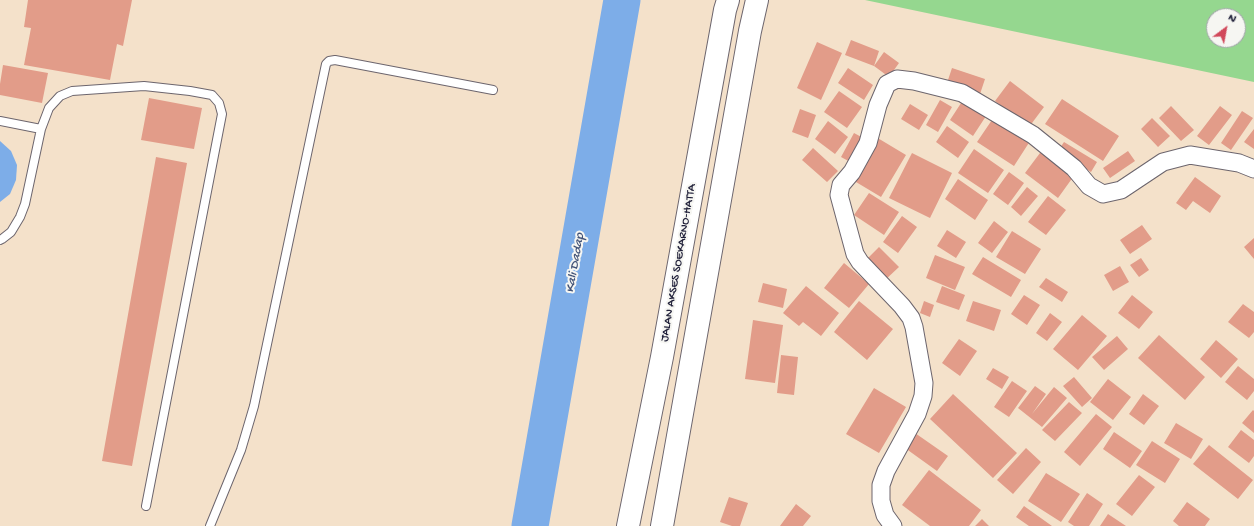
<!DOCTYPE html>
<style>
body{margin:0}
#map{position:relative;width:1254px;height:526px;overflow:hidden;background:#f4e1ca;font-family:"Gochi Hand",sans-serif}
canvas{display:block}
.north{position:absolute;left:1206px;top:8px;width:40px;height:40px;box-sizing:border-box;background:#f6f6f2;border:1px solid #a1a1a9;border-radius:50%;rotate:32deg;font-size:11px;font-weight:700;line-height:16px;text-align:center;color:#22223b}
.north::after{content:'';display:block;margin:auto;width:14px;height:18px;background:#d1495b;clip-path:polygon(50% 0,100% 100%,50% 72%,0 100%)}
</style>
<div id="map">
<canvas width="1254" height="526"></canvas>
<div class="north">N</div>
</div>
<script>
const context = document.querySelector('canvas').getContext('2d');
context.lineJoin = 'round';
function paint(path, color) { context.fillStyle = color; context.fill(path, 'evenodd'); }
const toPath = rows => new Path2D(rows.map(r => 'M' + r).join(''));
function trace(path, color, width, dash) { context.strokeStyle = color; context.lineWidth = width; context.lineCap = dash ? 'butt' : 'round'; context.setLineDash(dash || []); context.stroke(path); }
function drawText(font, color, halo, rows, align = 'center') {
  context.font = font + ' "Gochi Hand",sans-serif'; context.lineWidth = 4; context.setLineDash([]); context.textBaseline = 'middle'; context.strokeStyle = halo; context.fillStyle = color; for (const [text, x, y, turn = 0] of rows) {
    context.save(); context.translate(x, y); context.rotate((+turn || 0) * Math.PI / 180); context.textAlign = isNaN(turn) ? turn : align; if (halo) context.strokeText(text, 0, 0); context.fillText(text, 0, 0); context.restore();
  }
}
const green = toPath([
 [865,0,1254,0,1254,82],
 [1214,16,1238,16,1238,40,1214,40]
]);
const water = toPath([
 [0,141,11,151,17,165,16,180,10,194,0,202]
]);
const river = toPath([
 [530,526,622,0]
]);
const building = toPath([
 [28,0,132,0,123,46,117,44,110,80,24,65,31,28,24,27],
 [851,40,879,51,874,66,845,55],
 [817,42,842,53,821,100,797,88],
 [884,52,899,63,889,77,874,66],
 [3,65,48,73,42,103,0,95,0,84],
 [848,68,873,85,864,100,838,83],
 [952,68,985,79,980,94,947,83],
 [1010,81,1044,107,1029,127,995,101],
 [839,91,862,107,847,128,824,112],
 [965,97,988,113,973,136,950,120],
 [149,98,202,108,194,149,141,140],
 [1062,99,1119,136,1103,161,1045,124],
 [940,100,952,107,938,132,926,125],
 [910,104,928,115,919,130,901,119],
 [1171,106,1194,130,1181,141,1159,118],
 [1220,106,1232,115,1209,145,1197,136],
 [800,109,816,115,808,138,792,132],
 [1242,111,1253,118,1231,150,1221,143],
 [996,114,1032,138,1014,166,977,142],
 [1152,118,1170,136,1158,147,1141,129],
 [828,121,848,137,835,154,815,139],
 [947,126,969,142,958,158,936,142],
 [1254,129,1254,149,1244,142],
 [854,133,867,140,854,164,841,157],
 [876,137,906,155,881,197,851,179],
 [1064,142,1097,162,1091,172,1058,151],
 [813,148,838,171,827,182,802,160],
 [974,149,1004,170,988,193,958,173],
 [1043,149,1076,173,1058,198,1025,173],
 [1128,151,1135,161,1110,178,1103,168],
 [912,153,952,173,930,218,889,198],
 [156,157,187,163,132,466,102,461],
 [1009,172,1024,183,1008,205,993,194],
 [1195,177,1221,196,1210,213,1193,201,1186,210,1176,203],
 [958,179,988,200,975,220,945,199],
 [1027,187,1038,196,1021,216,1011,207],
 [869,193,899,212,884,235,854,215],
 [1048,196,1066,210,1046,235,1028,222],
 [902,216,917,227,898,253,883,242],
 [994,221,1008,232,992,253,978,243],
 [1142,225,1152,239,1130,254,1120,240],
 [947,230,966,242,956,258,937,246],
 [1012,231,1041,249,1025,274,996,257],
 [1254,238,1254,259,1244,247],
 [879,247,899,267,884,281,865,261],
 [935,255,965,267,955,290,926,278],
 [983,257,1021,280,1011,297,972,274],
 [1141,258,1149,270,1139,277,1130,265],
 [844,263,869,284,849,308,824,288],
 [1120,266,1129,282,1113,291,1104,275],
 [1046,278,1068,292,1062,302,1039,287],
 [763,283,787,289,783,308,758,302],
 [806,286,839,313,821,336,803,322,799,326,783,313],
 [942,286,965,295,959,310,936,302],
 [1024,295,1040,305,1027,325,1011,314],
 [1132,295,1153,312,1139,329,1118,313],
 [859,301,893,329,867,360,834,332],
 [924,301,934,305,930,317,920,313],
 [973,301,1001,310,994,331,966,321],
 [1243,304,1254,312,1254,332,1249,338,1228,322],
 [1050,313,1062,322,1047,341,1036,333],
 [1082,315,1107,336,1078,370,1053,349],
 [753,320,783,325,775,383,745,379],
 [1159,335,1205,377,1185,400,1138,358],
 [1117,336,1128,349,1104,370,1092,357],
 [959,339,977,351,960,376,942,363],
 [1216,340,1238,359,1221,378,1200,359],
 [781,355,798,357,794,395,777,393],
 [1238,366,1254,379,1254,391,1247,400,1225,382],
 [993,368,1009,377,1002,389,986,379],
 [1074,377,1092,398,1082,407,1063,386],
 [1108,379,1131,397,1113,420,1090,402],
 [1012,381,1027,391,1009,417,994,407],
 [1035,386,1046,394,1032,414,1054,387,1067,398,1042,427,1018,408],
 [874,388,906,407,879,453,846,434],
 [953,394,1017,453,993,478,930,419],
 [1143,394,1159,406,1144,425,1129,414],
 [1069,402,1082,413,1055,441,1042,430],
 [1253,410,1254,411,1254,433,1242,423],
 [1096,414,1112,427,1080,466,1064,452],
 [1176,423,1203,439,1191,459,1164,443],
 [1241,430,1254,440,1254,456,1249,463,1228,447],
 [1114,432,1142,451,1130,468,1103,449],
 [915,433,948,456,937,471,905,448],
 [1152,441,1180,459,1165,483,1136,465],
 [1209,445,1253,480,1238,499,1193,464],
 [1026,448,1041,462,1013,494,997,480],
 [929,470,981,510,969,526,930,526,902,505],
 [1046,473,1080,494,1061,522,1028,501],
 [1139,475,1155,487,1132,516,1116,504],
 [1087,493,1103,504,1089,526,1074,526,1068,522],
 [729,497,748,503,740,526,732,526,720,522],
 [1187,502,1210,519,1205,526,1179,526,1173,521],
 [796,504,811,516,803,526,780,526],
 [1024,506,1052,526,1029,526,1016,517],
 [1108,514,1126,526,1100,526],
 [982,519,989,526,975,526]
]);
const lane = toPath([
 [0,121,41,129],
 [0,240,2,239,11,232,20,217,25,204,41,129,49,108,60,96,72,91,144,86,190,91,212,95,219,103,222,114,146,506],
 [210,526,241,450,254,406,326,64,329,61,335,60,493,90]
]);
const street = toPath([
 [893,526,885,515,881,501,881,485,886,471,917,414,923,396,924,383,914,327,911,318,902,306,860,262,855,254,839,195,841,185,852,172,868,143,878,105,887,84,897,79,914,81,962,93,1033,135,1074,168,1089,186,1103,194,1121,190,1163,162,1190,155,1239,163,1254,169]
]);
const secondary = toPath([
 [628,526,662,357,725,10,728,0],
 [662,526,750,31,757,0]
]);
const streetNames = [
 ["JALAN AKSES SOEKARNO-HATTA",679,263,-80]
];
const waterNames = [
 ["Kali Dadap",576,263,-80]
];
paint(green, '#95d78f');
paint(water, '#7dade8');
trace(river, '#7dade8', 37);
paint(building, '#e29c89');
trace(lane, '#6c656d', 10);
trace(street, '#6c656d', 19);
trace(secondary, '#6c656d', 24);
trace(lane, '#fff', 8);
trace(street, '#fff', 17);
trace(secondary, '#fff', 22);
drawText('12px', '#22223b', '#f6f6f2', streetNames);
drawText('italic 13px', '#425378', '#f6f6f2', waterNames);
</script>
